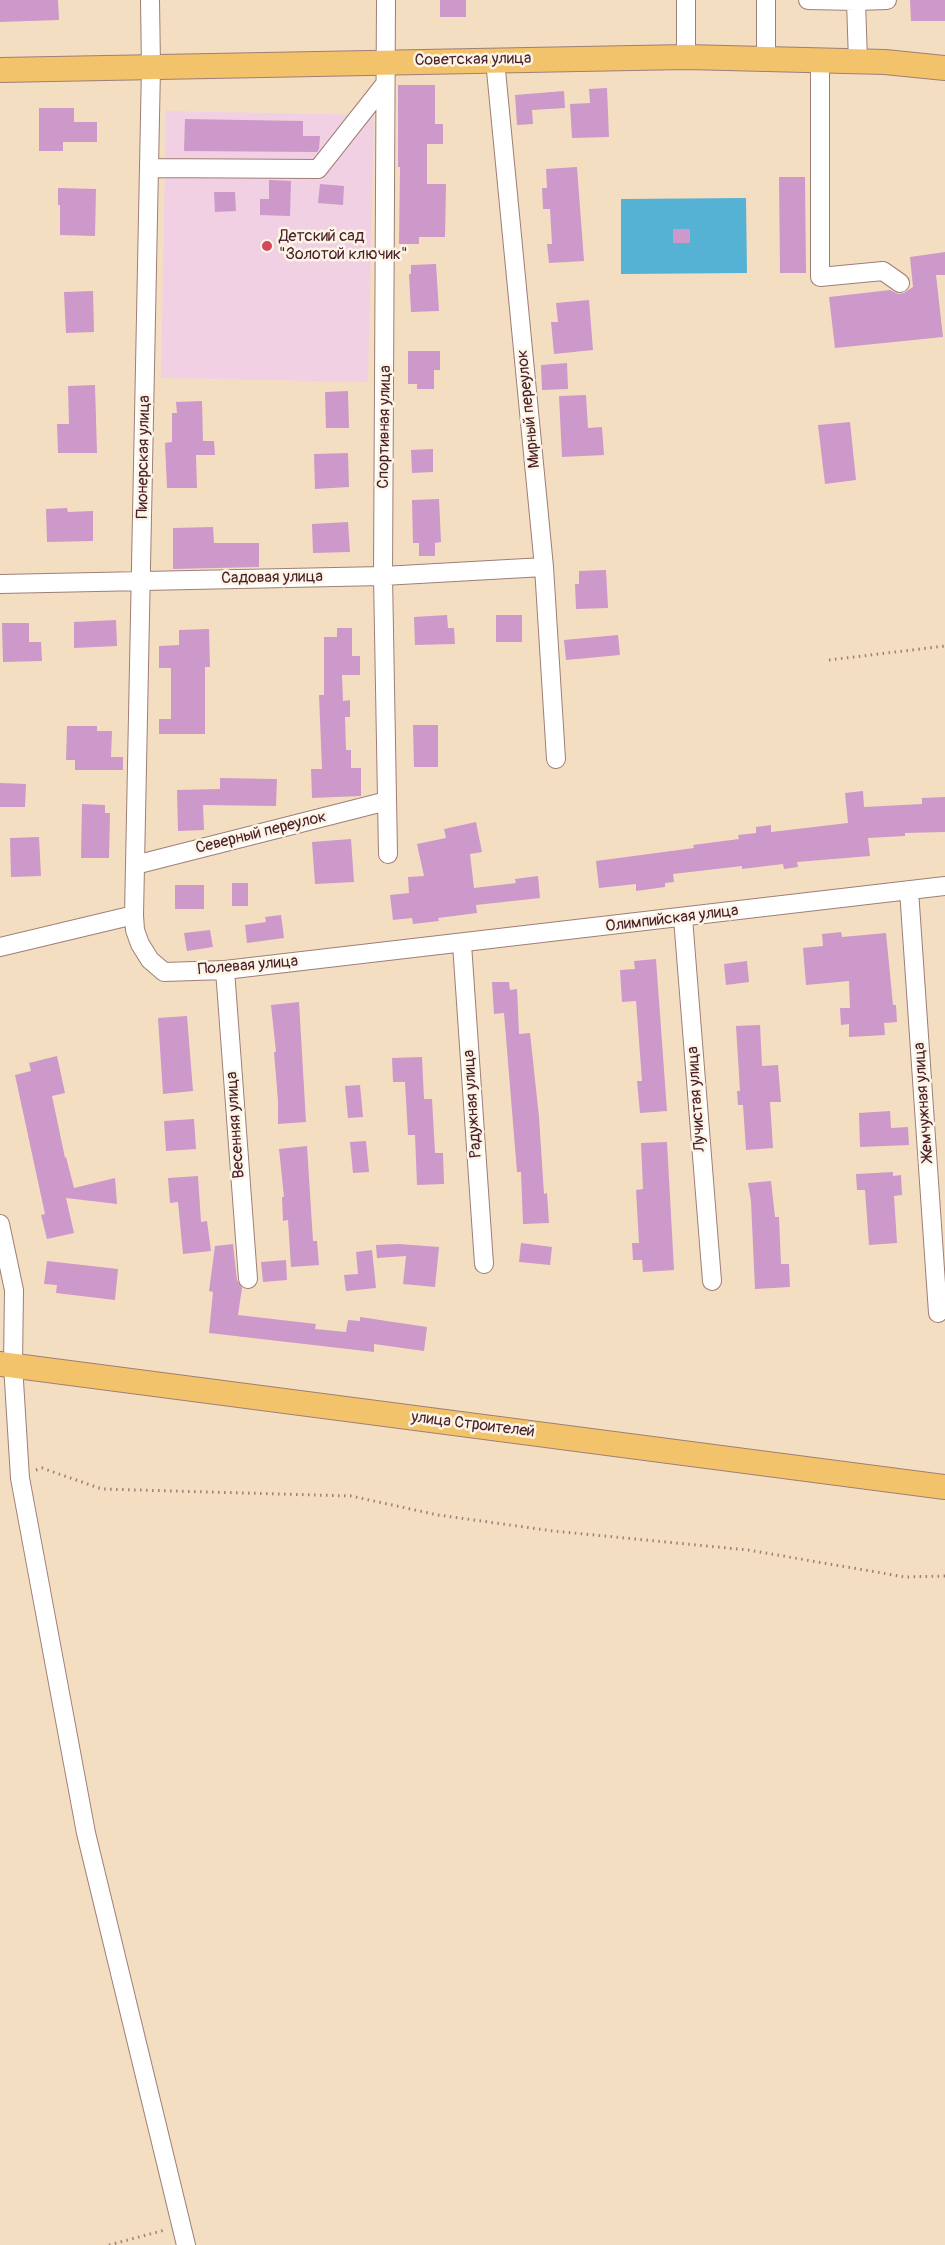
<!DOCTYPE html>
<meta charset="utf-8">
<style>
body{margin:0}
canvas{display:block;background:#f4dec1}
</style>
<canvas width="945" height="2245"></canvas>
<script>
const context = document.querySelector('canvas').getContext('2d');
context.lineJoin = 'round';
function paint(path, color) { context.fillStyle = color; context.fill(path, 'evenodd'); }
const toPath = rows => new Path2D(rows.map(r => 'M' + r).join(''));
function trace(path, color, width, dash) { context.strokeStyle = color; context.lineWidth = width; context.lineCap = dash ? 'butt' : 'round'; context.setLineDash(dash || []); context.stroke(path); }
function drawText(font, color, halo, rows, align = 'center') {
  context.font = font + ' Pangolin,sans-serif'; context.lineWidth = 5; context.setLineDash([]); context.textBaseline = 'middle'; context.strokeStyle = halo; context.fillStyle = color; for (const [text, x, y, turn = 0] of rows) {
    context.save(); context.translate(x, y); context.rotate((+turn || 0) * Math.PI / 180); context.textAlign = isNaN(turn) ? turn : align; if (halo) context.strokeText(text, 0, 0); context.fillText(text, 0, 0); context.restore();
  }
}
const built = toPath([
 [166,111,374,115,368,382,161,378]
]);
const water = toPath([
 [746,198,747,273,621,274,621,199]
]);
const building = toPath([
 [0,0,58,0,59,20,0,22],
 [440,0,466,0,466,17,440,17],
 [910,0,945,0,945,21,911,21],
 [398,85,435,85,435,124,443,124,443,144,427,144,427,184,446,184,445,237,419,237,419,244,399,244,400,167,398,167],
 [607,88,609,137,572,138,570,104,590,103,589,89],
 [564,91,565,108,532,110,533,124,517,125,515,95],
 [39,108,74,108,74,122,97,122,97,142,63,142,63,151,39,151],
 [185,119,303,121,303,136,320,136,319,149,317,152,184,151],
 [577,167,584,261,549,263,547,244,552,244,550,209,543,209,542,188,547,188,546,169],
 [779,177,805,177,806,273,780,273],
 [269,180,291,181,290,216,260,215,260,199,269,199],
 [320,184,344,186,343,205,318,203],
 [58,188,96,189,95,236,60,235,60,205,58,205],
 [214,192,235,192,236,211,215,212],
 [673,229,690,229,690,243,673,243],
 [945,252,945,275,936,275,943,337,835,348,829,297,890,290,898,294,904,293,913,287,910,257],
 [436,264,439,311,411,312,409,274,411,274,411,265],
 [93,291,94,332,66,333,64,292],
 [589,300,593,350,554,354,551,322,558,322,556,303],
 [408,351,440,351,440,370,434,370,434,389,417,389,417,384,408,384],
 [567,363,568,389,542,390,541,365],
 [95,385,97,453,58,453,57,424,69,424,68,386],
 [348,391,349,428,326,428,325,392],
 [586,395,588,428,602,427,604,455,562,457,559,396],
 [202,401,203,441,214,441,215,455,196,455,197,488,167,488,165,443,172,442,172,413,177,413,176,402],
 [850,422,856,480,825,484,818,425],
 [433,449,433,472,412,473,411,450],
 [348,453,349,487,315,489,314,454],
 [439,499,441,542,435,543,435,556,419,556,419,543,413,543,412,500],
 [67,508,68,512,93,511,93,541,47,542,46,509],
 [348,522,350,552,313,553,312,524],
 [213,527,214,543,259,543,259,567,173,569,173,528],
 [606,570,608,608,576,609,575,584,579,584,579,571],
 [447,615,448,628,454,628,455,644,415,645,414,617],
 [496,615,522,615,522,642,496,642],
 [116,620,117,646,74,648,74,622],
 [2,623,29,623,29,642,41,642,42,661,3,662],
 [337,628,352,628,352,656,360,656,360,675,342,675,343,701,350,700,350,717,345,717,346,750,351,750,351,768,361,768,361,796,312,798,311,769,322,769,319,695,324,695,324,637,337,637],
 [209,629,210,667,205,667,205,734,159,734,159,719,171,719,171,668,159,668,159,646,179,645,179,630],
 [618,635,620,655,566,660,564,640],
 [413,725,438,725,438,767,414,767],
 [67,726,97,726,97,731,112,731,111,757,123,757,123,770,75,770,75,760,66,760],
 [220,778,277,779,276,806,203,805,204,830,178,831,177,790,220,789],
 [0,783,26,784,25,807,0,807],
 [863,791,864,807,922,804,922,798,945,797,945,832,905,833,905,836,868,838,870,856,797,862,798,867,784,869,783,864,742,869,742,866,673,874,674,882,665,883,665,887,636,891,636,884,599,888,596,861,694,848,693,845,739,839,738,835,756,833,756,827,771,825,771,832,848,823,845,793],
 [82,804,105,805,105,813,110,813,109,858,81,858],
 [476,822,482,852,470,854,474,888,516,883,515,879,538,876,540,898,476,905,477,913,438,918,439,921,413,924,412,918,393,920,390,895,409,893,408,877,424,876,417,844,446,838,444,829],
 [39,837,41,876,11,877,10,838],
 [351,839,354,882,315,884,312,842],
 [232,883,248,883,248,906,232,906],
 [175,885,204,885,204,909,175,909],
 [281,915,284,938,247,943,245,925,266,922,265,917],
 [210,930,213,947,187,951,184,933],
 [841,932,842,937,886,933,893,1005,896,1005,897,1022,884,1023,885,1035,849,1037,849,1024,841,1025,840,1008,850,1008,849,981,806,985,803,948,823,946,822,934],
 [656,959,667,1111,640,1113,637,1081,642,1081,636,1001,622,1002,620,970,635,969,634,961],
 [747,961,749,982,726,985,724,964],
 [492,982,509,982,510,990,517,989,519,1034,530,1033,539,1117,544,1194,547,1193,549,1223,523,1224,521,1172,517,1172,504,1013,494,1014],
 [299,1002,306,1122,278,1124,278,1101,274,1052,276,1052,271,1005],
 [187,1016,193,1091,163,1094,158,1018],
 [760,1025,762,1066,778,1065,781,1102,770,1102,773,1148,746,1150,743,1105,738,1105,737,1091,740,1091,736,1026],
 [57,1056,65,1093,52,1096,65,1158,66,1157,74,1188,115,1178,117,1204,66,1198,74,1233,47,1239,41,1215,45,1214,15,1075,31,1071,29,1063],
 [422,1057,424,1099,432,1099,435,1153,443,1153,444,1184,417,1185,415,1135,408,1135,405,1082,393,1082,392,1058],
 [360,1085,363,1117,348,1118,345,1086],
 [890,1111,891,1128,908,1127,909,1145,860,1147,859,1113],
 [194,1119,196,1149,166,1151,164,1121],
 [366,1141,369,1172,353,1173,350,1142],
 [667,1142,674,1270,643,1272,642,1260,633,1260,632,1243,639,1243,636,1190,643,1189,641,1143],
 [307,1146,313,1241,317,1241,319,1265,291,1267,288,1220,283,1221,282,1197,284,1197,279,1149],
 [893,1172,893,1176,901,1175,902,1195,894,1196,897,1243,869,1245,865,1190,857,1190,856,1174],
 [198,1176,201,1222,207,1221,211,1251,183,1254,178,1202,170,1203,168,1178],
 [771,1181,775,1217,779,1217,781,1264,789,1264,790,1287,755,1289,751,1201,748,1183],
 [521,1243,552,1247,550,1265,519,1262],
 [233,1244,237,1280,242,1288,238,1315,316,1324,315,1329,346,1332,348,1320,360,1321,360,1317,427,1327,424,1351,374,1344,374,1352,209,1333,213,1292,209,1291,215,1246],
 [399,1244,439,1247,435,1287,403,1284,406,1256,377,1258,376,1245],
 [372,1250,376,1288,346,1291,344,1275,358,1274,356,1252],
 [286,1260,287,1280,263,1282,261,1262],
 [47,1261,118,1269,115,1300,56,1293,57,1285,44,1284]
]);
const path = toPath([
 [829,660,945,646],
 [36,1470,42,1468,102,1489,351,1496,438,1515,553,1531,748,1550,905,1577,945,1576],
 [109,2245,165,2230]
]);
const minor = toPath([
 [150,0,151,67,134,915,135,930,140,944,150,960,164,972,225,970,945,886],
 [386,0,383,576,388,854],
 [766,0,766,59],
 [808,0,856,1],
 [686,57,686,0],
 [495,60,544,567,556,759],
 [820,60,820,277,883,271,900,283],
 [858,61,856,1,887,0],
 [149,168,318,169,385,84],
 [0,584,383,576,544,567],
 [135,865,387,801],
 [909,890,938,1313],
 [683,918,712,1281],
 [462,944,484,1264],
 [0,947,134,915],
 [225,970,248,1279],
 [0,1224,14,1290,13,1365,20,1478,86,1833,186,2245]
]);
const major = toPath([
 [0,70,686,57,885,62,945,68],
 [0,1364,945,1487]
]);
const markers = [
 [267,246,6,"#d1495b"]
];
const streetNames = [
 ["Советская улица",473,60,-1],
 ["Мирный переулок",529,409,-96],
 ["Спортивная улица",385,427,-89],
 ["Пионерская улица",144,457,-89],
 ["Садовая улица",272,578,-1],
 ["Северный переулок",261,833,-14],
 ["Олимпийская улица",672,919,-7],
 ["Полевая улица",248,966,-5],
 ["Лучистая улица",697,1099,-94],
 ["Жемчужная улица",924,1102,-94],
 ["Радужная улица",473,1104,-94],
 ["Весенняя улица",236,1125,-94],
 ["улица Строителей",473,1425,7]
];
const poiNames = [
 ["Детский сад",279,237],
 ["\"Золотой ключик\"",279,255]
];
paint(built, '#f1d0e3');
paint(water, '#56b2d4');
paint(building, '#cc99ca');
trace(minor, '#9f7e76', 20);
trace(major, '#9f7e76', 26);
trace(path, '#9f7e76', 3, [1.5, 4.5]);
trace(minor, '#fff', 18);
trace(major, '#f2c36a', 24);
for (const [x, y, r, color] of markers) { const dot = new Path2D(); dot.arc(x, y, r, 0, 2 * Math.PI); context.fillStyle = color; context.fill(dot); trace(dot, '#fcf5e5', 2); }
drawText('16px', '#4a1f2b', '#fcf5e5', streetNames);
drawText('16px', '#4a1f2b', '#fcf5e5', poiNames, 'left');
</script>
